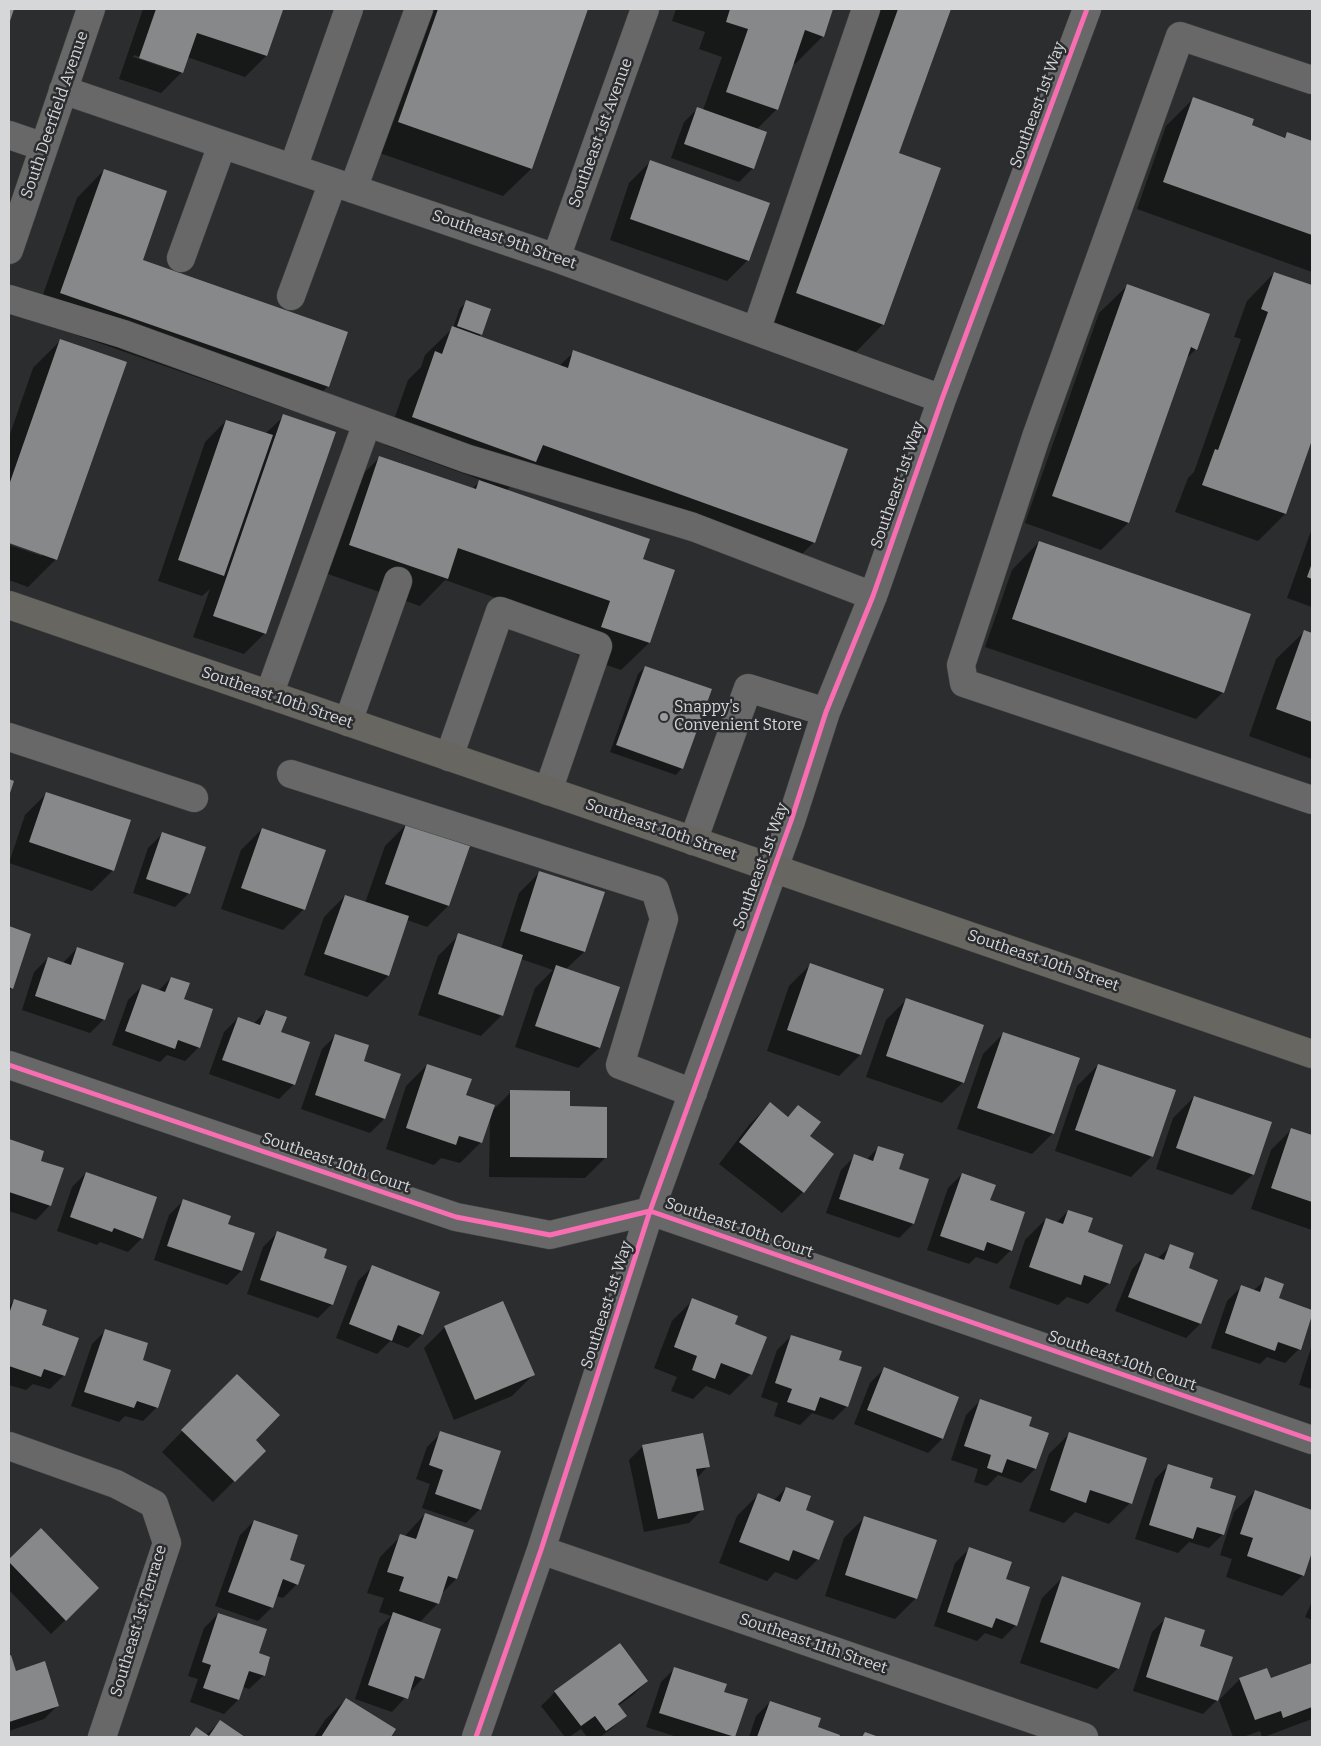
<!DOCTYPE html>
<style>
body{margin:0}
#map{position:relative;width:1321px;height:1746px;overflow:hidden;background:#2c2d2e;font-family:Bitter,serif}
canvas{display:block}
.frame{position:absolute;inset:0;border:10px solid #d6d7d9;pointer-events:none}
</style>
<div id="map">
<canvas width="1321" height="1746"></canvas>
<div class="frame"></div>
</div>
<script>
const context = document.querySelector('canvas').getContext('2d');
context.lineJoin = 'round';
function paint(path, color) { context.fillStyle = color; context.fill(path, 'evenodd'); }
const toPath = rows => new Path2D(rows.map(r => 'M' + r).join(''));
function trace(path, color, width, dash) { context.strokeStyle = color; context.lineWidth = width; context.lineCap = dash ? 'butt' : 'round'; context.setLineDash(dash || []); context.stroke(path); }
function drawText(font, color, halo, rows, align = 'center') {
  context.font = font + ' Bitter,serif'; context.lineWidth = 5; context.setLineDash([]); context.textBaseline = 'middle'; context.strokeStyle = halo; context.fillStyle = color; for (const [text, x, y, turn = 0] of rows) {
    context.save(); context.translate(x, y); context.rotate((+turn || 0) * Math.PI / 180); context.textAlign = isNaN(turn) ? turn : align; if (halo) context.strokeText(text, 0, 0); context.fillText(text, 0, 0); context.restore();
  }
}
const shadow = toPath([
 [143,9,276,9,281,10,266,56,245,77,187,57,182,72,161,93,119,79],
 [134,55,171,68,171,70,133,57],
 [421,9,587,9,531,169,503,196,371,150],
 [676,9,832,9,823,36,795,64,793,63,777,109,757,129,753,168,739,182,671,158,684,122,698,108,703,110,722,57,699,49,705,32,672,21],
 [881,9,949,9,898,153,883,324,856,352,769,321],
 [1194,98,1250,126,1283,138,1288,133,1312,142,1312,272,1137,209,1166,126],
 [650,162,748,260,727,281,610,240,629,183],
 [104,170,142,261,328,386,301,414,34,320,77,198],
 [1274,273,1312,287,1312,436,1285,514,1258,541,1175,512,1188,478,1194,472,1241,339,1234,337,1247,301],
 [1127,286,1196,349,1186,359,1128,523,1101,550,1025,523,1099,313],
 [467,302,481,334,478,337,559,366,574,352,814,542,787,569,522,474,506,491,642,560,673,571,649,643,621,670,575,654,584,629,445,580,420,606,322,572,352,485,380,457,472,489,481,480,385,445,408,380,421,367,425,355,453,328,460,308],
 [61,340,125,363,55,560,28,587,9,580,9,545,42,556,42,554,9,542,9,437,33,368],
 [284,416,265,633,244,654,193,637,210,589,202,596,158,581,205,442,226,421,265,434],
 [1312,528,1312,607,1287,598],
 [1039,542,1223,692,1196,719,985,647,1012,570],
 [1304,632,1312,635,1312,759,1249,736,1276,659],
 [645,667,682,768,676,775,610,752,638,674],
 [46,794,113,870,92,891,9,863,25,815],
 [406,825,448,906,427,927,407,920,388,976,367,997,304,975,324,917,345,896,365,903,385,846],
 [262,829,304,909,283,930,221,909,241,850],
 [162,834,189,893,175,907,133,893,148,848],
 [540,872,603,893,584,952,565,970,599,1048,578,1068,515,1047,535,988,553,970,521,959,502,1015,481,1036,418,1015,438,956,459,935,501,949,519,893],
 [9,928,29,935,12,988,9,991],
 [77,948,104,1019,90,1033,22,1010,34,972,48,958,63,963],
 [810,965,860,1055,839,1076,767,1051,789,986],
 [171,978,182,999,199,1047,185,1061,167,1055,160,1062,112,1045,128,1000,142,986,158,991],
 [907,999,963,1082,942,1103,866,1077,886,1020],
 [266,1011,280,1033,308,1043,293,1085,279,1099,209,1074,224,1032,238,1018,253,1024],
 [1004,1033,1053,1133,1032,1154,957,1129,983,1054],
 [336,1035,362,1062,384,1119,370,1133,301,1109,322,1049],
 [427,1065,465,1096,492,1111,511,1092,569,1107,606,1157,585,1178,489,1177,490,1119,481,1142,460,1163,441,1158,434,1165,386,1149,406,1086],
 [1098,1065,1152,1156,1131,1177,1055,1151,1077,1086],
 [1194,1097,1253,1174,1232,1195,1156,1169,1173,1118],
 [770,1104,787,1118,798,1107,808,1136,832,1154,803,1192,782,1213,719,1164,749,1125],
 [1292,1129,1312,1137,1312,1230,1251,1209,1271,1150],
 [9,1141,42,1152,39,1162,50,1205,36,1220,9,1211],
 [878,1148,898,1170,913,1224,899,1238,826,1213,841,1170,855,1156,866,1160],
 [86,1173,142,1238,128,1252,100,1242,97,1245,57,1231,72,1187],
 [962,1174,988,1201,1011,1250,997,1264,976,1257,969,1264,927,1250,948,1188],
 [183,1201,227,1224,254,1234,241,1271,227,1285,154,1260,169,1215],
 [1068,1211,1086,1233,1109,1283,1088,1304,1067,1297,1058,1305,1009,1288,1025,1240,1046,1219,1056,1223],
 [277,1233,323,1259,332,1304,318,1318,247,1294,263,1247],
 [1171,1246,1187,1269,1216,1280,1200,1324,1186,1338,1115,1311,1132,1269,1146,1255,1157,1259],
 [372,1267,422,1334,408,1348,390,1341,377,1354,336,1338,358,1281],
 [1266,1279,1277,1299,1312,1311,1299,1349,1285,1363,1267,1357,1260,1364,1211,1348,1227,1301,1241,1287,1253,1291],
 [14,1300,40,1326,64,1375,50,1389,33,1384,26,1390,9,1385,9,1306],
 [693,1300,733,1325,751,1374,730,1395,706,1386,693,1399,671,1391,677,1377,654,1368,672,1321],
 [445,1327,533,1375,512,1396,454,1420,424,1348],
 [106,1330,141,1361,157,1407,143,1421,125,1416,119,1422,71,1406,92,1344],
 [791,1336,838,1360,847,1406,833,1420,812,1413,800,1425,774,1416,778,1403,761,1397,777,1350],
 [1312,1345,1312,1389,1299,1385],
 [884,1369,958,1397,942,1439,928,1453,854,1424,870,1383],
 [237,1375,254,1440,264,1451,213,1502,162,1452],
 [980,1401,1027,1427,1047,1433,1035,1469,1021,1483,998,1475,987,1486,974,1482,978,1469,951,1460,966,1415],
 [441,1433,480,1509,466,1523,422,1508,430,1484,416,1479,427,1447],
 [1070,1433,1130,1503,1109,1524,1075,1512,1064,1523,1029,1511,1049,1454],
 [643,1446,708,1466,697,1478,703,1509,689,1523,644,1532,629,1460],
 [1169,1465,1223,1534,1209,1548,1189,1542,1178,1553,1135,1539,1155,1479],
 [786,1488,804,1511,818,1559,797,1580,775,1572,767,1581,719,1563,737,1516,758,1495,773,1501],
 [1255,1491,1312,1511,1312,1548,1303,1575,1282,1596,1226,1577,1232,1559,1220,1555,1234,1512],
 [425,1514,473,1531,456,1579,441,1594,437,1604,419,1623,439,1630,422,1679,392,1712,355,1699,379,1628,391,1616,379,1612,384,1598,367,1593,380,1557,401,1536,404,1537],
 [865,1517,916,1598,895,1619,825,1596,844,1538],
 [254,1521,288,1560,297,1584,283,1598,276,1596,272,1607,258,1621,215,1606,240,1535],
 [41,1530,98,1588,51,1634,9,1590,9,1561],
 [969,1549,1004,1580,1016,1625,1002,1639,985,1633,977,1641,934,1626,955,1563],
 [1063,1577,1118,1668,1097,1689,1020,1663,1042,1598],
 [1312,1602,1312,1620,1305,1617],
 [218,1614,257,1654,264,1675,249,1689,243,1687,238,1700,224,1714,190,1702,198,1679,188,1676,204,1628],
 [1166,1618,1198,1646,1217,1700,1203,1714,1133,1691,1152,1632],
 [11,1656,16,1672,58,1705,44,1719,9,1731,9,1657],
 [1312,1664,1312,1719,1264,1737,1262,1737,1260,1731,1243,1737,1233,1737,1219,1700,1240,1679,1270,1680],
 [675,1668,722,1693,746,1700,734,1737,677,1737,646,1727,661,1682],
 [647,1681,633,1695,618,1706,625,1716,611,1729,600,1737,587,1737,581,1729,569,1737,565,1737,541,1706,555,1692],
 [346,1699,394,1729,389,1737,314,1737,325,1720],
 [770,1702,816,1728,839,1736,838,1737,749,1737,756,1716],
 [220,1722,243,1737,188,1737,196,1728,206,1735]
]);
const building = toPath([
 [9,9,14,9,9,24],
 [156,9,280,9,283,10,267,56,197,33,183,73,139,58],
 [438,9,588,9,532,169,398,122],
 [730,9,833,9,824,37,805,30,778,110,726,92,748,29,726,22],
 [898,9,951,9,899,153,941,168,884,325,796,293],
 [1193,97,1254,119,1252,125,1285,138,1287,132,1312,141,1312,235,1163,182],
 [697,107,767,132,754,169,684,144],
 [650,160,770,203,749,261,630,219],
 [104,169,167,191,143,260,348,332,329,387,60,293],
 [1274,272,1312,285,1312,440,1286,514,1202,485,1215,449,1218,450,1268,312,1261,309],
 [1127,284,1210,314,1197,350,1191,347,1129,523,1052,496],
 [466,300,491,309,482,335,457,326],
 [452,326,568,368,573,350,848,449,815,543,543,445,536,462,412,417,435,351,442,354],
 [60,339,127,362,57,560,9,543,9,485],
 [283,414,336,432,266,634,213,616],
 [226,420,273,435,224,576,178,560],
 [379,456,476,489,479,480,650,539,643,559,675,570,650,643,601,627,610,601,458,548,448,579,349,545],
 [1039,541,1251,614,1224,693,1012,619],
 [1312,563,1312,579,1307,577],
 [1304,630,1312,633,1312,722,1276,709],
 [645,666,712,689,683,769,616,745],
 [9,779,14,781,9,796],
 [46,792,131,820,114,871,29,842],
 [406,824,470,846,449,906,385,884],
 [262,828,326,850,305,910,241,888],
 [162,832,206,847,190,894,146,879],
 [539,871,605,892,585,952,520,931],
 [345,895,409,916,389,976,324,954],
 [9,926,31,934,13,989,9,987],
 [458,933,523,955,503,1016,438,994],
 [77,947,124,963,105,1020,35,996,48,957,71,965],
 [810,963,884,989,861,1055,787,1030],
 [556,965,620,987,600,1048,535,1026],
 [171,977,190,983,184,999,213,1009,200,1048,178,1040,175,1049,125,1031,142,984,165,992],
 [906,998,984,1025,964,1083,886,1056],
 [266,1010,287,1017,281,1032,310,1042,295,1085,222,1060,238,1017,260,1025],
 [1003,1032,1080,1058,1054,1134,977,1108],
 [335,1034,369,1045,364,1061,401,1074,385,1119,315,1095],
 [427,1064,472,1079,466,1095,495,1105,482,1143,459,1136,456,1145,406,1128],
 [1098,1064,1176,1090,1153,1157,1075,1130],
 [510,1090,570,1091,570,1106,607,1107,607,1158,510,1157],
 [1194,1096,1272,1122,1254,1175,1176,1148],
 [770,1102,788,1117,798,1105,821,1122,810,1136,834,1154,804,1193,739,1142],
 [1291,1128,1312,1135,1312,1202,1271,1188],
 [9,1139,44,1151,41,1161,64,1168,51,1206,9,1192],
 [878,1146,904,1154,899,1169,929,1179,914,1224,839,1199,854,1154,873,1161],
 [86,1172,157,1197,143,1239,114,1228,112,1232,70,1217],
 [962,1173,996,1185,990,1200,1025,1212,1012,1251,987,1242,984,1251,940,1236],
 [183,1199,231,1216,228,1224,255,1233,242,1271,167,1246],
 [1068,1210,1093,1218,1088,1232,1123,1245,1110,1284,1084,1275,1081,1285,1029,1267,1046,1218,1063,1224],
 [277,1231,327,1249,324,1258,347,1266,333,1305,260,1280],
 [1170,1244,1194,1253,1189,1268,1218,1280,1201,1324,1128,1297,1145,1253,1164,1260],
 [372,1265,440,1292,423,1335,398,1325,392,1341,349,1324],
 [1265,1277,1284,1284,1279,1298,1312,1310,1312,1315,1301,1350,1278,1342,1275,1351,1225,1333,1241,1285,1260,1292],
 [692,1298,738,1316,735,1324,767,1337,752,1375,721,1363,715,1379,692,1370,697,1356,674,1347],
 [14,1299,47,1310,42,1325,79,1338,65,1376,44,1369,41,1377,9,1366,9,1314],
 [503,1301,535,1375,475,1400,444,1326],
 [105,1329,148,1343,143,1360,171,1370,158,1408,137,1401,134,1408,84,1392],
 [791,1335,842,1351,839,1360,862,1367,848,1407,820,1397,815,1411,787,1402,792,1389,775,1383],
 [884,1367,959,1397,943,1439,867,1410],
 [237,1374,280,1415,256,1440,266,1451,235,1482,181,1430],
 [980,1399,1032,1417,1029,1426,1049,1433,1036,1469,1007,1459,1002,1473,987,1468,991,1455,964,1446],
 [440,1431,501,1451,481,1510,435,1494,443,1470,429,1465],
 [1069,1432,1147,1458,1132,1504,1090,1490,1086,1503,1050,1490],
 [703,1433,710,1467,696,1469,704,1510,658,1519,642,1445],
 [1168,1464,1213,1478,1210,1488,1236,1496,1224,1535,1197,1527,1193,1539,1149,1525],
 [786,1487,811,1496,806,1510,834,1521,819,1560,793,1550,789,1561,739,1542,758,1493,780,1502],
 [1255,1490,1312,1510,1312,1552,1304,1576,1247,1556,1253,1538,1240,1534],
 [425,1513,474,1530,457,1579,448,1576,439,1604,399,1591,404,1577,387,1572,400,1534,416,1539],
 [864,1516,937,1540,917,1599,845,1575],
 [254,1520,298,1535,290,1560,305,1565,298,1585,283,1579,273,1608,228,1592],
 [41,1528,99,1588,66,1621,9,1562,9,1559],
 [969,1547,1012,1562,1006,1579,1030,1587,1017,1626,996,1618,992,1628,947,1612],
 [1062,1576,1141,1603,1119,1669,1040,1642],
 [393,1612,441,1629,424,1679,415,1676,408,1699,368,1685],
 [218,1613,267,1629,259,1653,270,1657,265,1676,249,1671,239,1700,203,1688,211,1665,202,1662],
 [1165,1617,1205,1630,1200,1646,1233,1657,1218,1701,1146,1677],
 [620,1643,648,1681,618,1704,627,1716,606,1731,595,1716,581,1726,554,1691],
 [11,1655,16,1671,45,1661,59,1706,9,1722,9,1656],
 [1312,1663,1312,1707,1283,1718,1281,1711,1255,1720,1239,1678,1267,1668,1271,1678],
 [674,1667,727,1684,724,1692,748,1699,735,1737,659,1713],
 [346,1698,396,1729,391,1737,321,1737],
 [770,1701,821,1718,818,1727,840,1735,839,1737,757,1737],
 [220,1720,245,1737,189,1737,196,1727,209,1736],
 [865,1732,879,1737,862,1737]
]);
const minor = toPath([
 [1312,80,1180,36,1036,437,961,665,964,683,1312,800],
 [63,90,556,258,942,399],
 [9,135,44,147],
 [293,168,349,9],
 [353,189,419,9],
 [9,250,91,9],
 [181,258,222,145],
 [556,258,645,9],
 [291,296,333,182],
 [9,299,123,334,468,459,693,527,873,596],
 [756,331,866,9],
 [269,695,367,423],
 [348,722,398,581],
 [9,737,194,798],
 [449,757,500,611,598,646,548,791],
 [291,774,655,890,664,919,620,1065,693,1093],
 [693,841,748,688,826,712],
 [9,1065,456,1217,550,1235,650,1211,1312,1440],
 [9,1446,116,1484,154,1504,167,1543,102,1737],
 [541,1550,1084,1737],
 [476,1737,541,1550,650,1211,791,821,826,712,873,596,942,399,1087,9]
]);
const major = toPath([
 [9,605,1312,1054]
]);
const cycleway = toPath([
 [9,1065,456,1217,550,1235,650,1211,1312,1440],
 [476,1737,541,1550,650,1211,791,821,826,712,873,596,942,399,1087,9]
]);
const markers = [
 [664,717,5,"#9a9c9d"]
];
const streetNames = [
 ["Southeast 1st Way",1038,105,-70],
 ["South Deerfield Avenue",55,115,-71],
 ["Southeast 1st Avenue",601,133,-70],
 ["Southeast 9th Street",504,240,19],
 ["Southeast 1st Way",898,485,-71],
 ["Southeast 10th Street",277,698,19],
 ["Southeast 10th Street",661,830,19],
 ["Southeast 1st Way",761,866,-70],
 ["Southeast 10th Street",1043,961,19],
 ["Southeast 10th Court",336,1163,19],
 ["Southeast 10th Court",739,1228,19],
 ["Southeast 1st Way",607,1305,-72],
 ["Southeast 10th Court",1122,1361,19],
 ["Southeast 1st Terrace",139,1621,-73],
 ["Southeast 11th Street",813,1644,19]
];
const poiNames = [
 ["Snappy's",674,708],
 ["Convenient Store",674,726]
];
paint(shadow, '#0007');
paint(building, '#878889');
trace(minor, '#474849', 29);
trace(major, '#474849', 29);
trace(minor, '#686869', 28);
trace(major, '#686661', 28);
trace(cycleway, '#f96db3', 5);
for (const [x, y, r, color] of markers) { const dot = new Path2D(); dot.arc(x, y, r, 0, 2 * Math.PI); context.fillStyle = color; context.fill(dot); trace(dot, '#2b2c2f', 2); }
drawText('16px', '#d6d7d9', '#2b2c2f', streetNames);
drawText('16px', '#d6d7d9', '#2b2c2f', poiNames, 'left');
</script>
